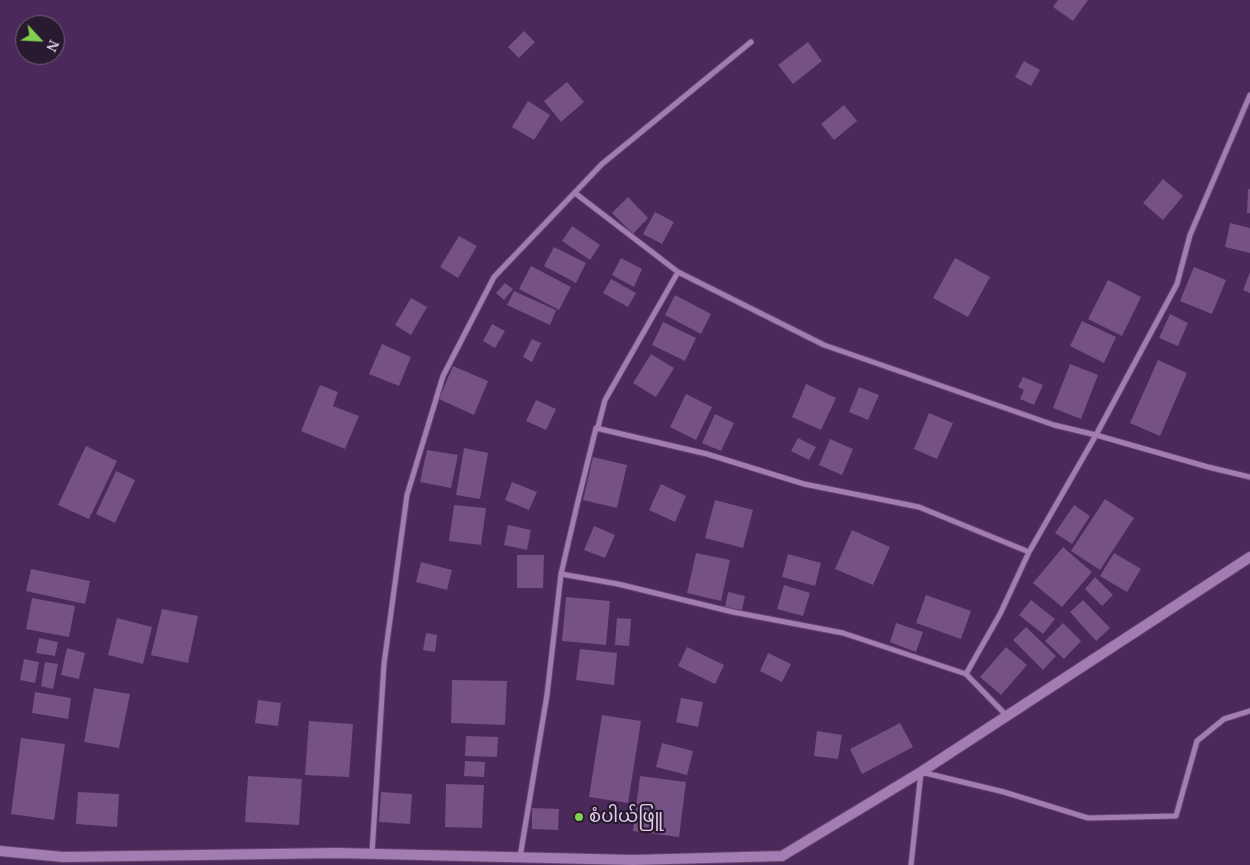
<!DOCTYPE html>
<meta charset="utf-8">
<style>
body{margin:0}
#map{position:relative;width:1250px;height:865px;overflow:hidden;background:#4b295a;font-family:"Noto Serif",serif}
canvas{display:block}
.north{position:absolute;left:15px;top:15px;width:50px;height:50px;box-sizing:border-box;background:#291a30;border:1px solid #73627a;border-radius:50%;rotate:115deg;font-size:14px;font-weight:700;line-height:20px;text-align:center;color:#e1cdea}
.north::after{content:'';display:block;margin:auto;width:18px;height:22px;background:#82d04f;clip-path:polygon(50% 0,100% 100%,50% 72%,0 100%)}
</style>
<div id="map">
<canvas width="1250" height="865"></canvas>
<div class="north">N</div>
</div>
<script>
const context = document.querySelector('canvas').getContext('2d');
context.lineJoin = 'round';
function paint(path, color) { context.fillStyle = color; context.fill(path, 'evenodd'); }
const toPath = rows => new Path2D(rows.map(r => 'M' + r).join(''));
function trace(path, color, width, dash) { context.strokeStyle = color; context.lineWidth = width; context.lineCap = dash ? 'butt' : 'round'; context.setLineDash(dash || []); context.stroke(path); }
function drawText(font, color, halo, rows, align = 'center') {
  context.font = font + ' "Noto Serif","Noto Sans Myanmar",serif'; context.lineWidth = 4.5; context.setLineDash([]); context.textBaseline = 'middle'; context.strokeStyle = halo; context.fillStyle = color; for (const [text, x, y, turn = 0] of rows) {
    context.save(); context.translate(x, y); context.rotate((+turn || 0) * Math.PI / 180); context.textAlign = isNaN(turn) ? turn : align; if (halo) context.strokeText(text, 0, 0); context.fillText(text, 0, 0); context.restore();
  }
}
const building = toPath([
 [1058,0,1088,0,1073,21,1053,7],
 [524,31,535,42,519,58,508,47],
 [808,42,822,61,793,84,778,65],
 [1024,61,1040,70,1031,86,1015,77],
 [567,82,584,102,561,122,544,101],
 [528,101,550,115,534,140,512,127],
 [844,105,857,121,834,140,821,124],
 [1163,179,1183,196,1163,220,1143,203],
 [1248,189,1250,189,1250,213,1247,213],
 [628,197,648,218,633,234,612,213],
 [655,212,674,222,662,244,643,234],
 [1230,223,1250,228,1250,253,1225,247],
 [572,226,600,245,590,260,562,241],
 [459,236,477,246,458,278,440,267],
 [554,247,586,263,576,283,544,266],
 [621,258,642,269,634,287,612,275],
 [955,258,990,277,968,317,933,298],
 [531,266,571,287,559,310,519,289],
 [1194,267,1226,280,1212,314,1180,301],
 [1250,272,1250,293,1243,290],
 [611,279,636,293,628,307,603,293],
 [1108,280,1141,297,1122,336,1088,319],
 [505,283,513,289,504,300,496,293],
 [514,291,556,310,550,325,507,305],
 [675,295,711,314,701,334,665,315],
 [411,298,427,307,411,335,395,325],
 [1170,314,1188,323,1178,346,1159,338],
 [1082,321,1116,337,1104,363,1070,346],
 [663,322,696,338,685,361,652,345],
 [492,324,505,331,495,348,483,341],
 [532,339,541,343,532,362,523,357],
 [382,344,411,357,399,386,369,374],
 [651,354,674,368,656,397,633,383],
 [1158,360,1187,373,1160,436,1130,423],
 [1070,364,1098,375,1081,419,1053,408],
 [453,366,488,381,474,415,439,399],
 [1023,377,1043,385,1034,405,1020,399,1024,390,1018,387],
 [806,384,836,398,821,430,792,417],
 [320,385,338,392,333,406,359,416,345,449,301,431],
 [859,387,879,395,868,420,849,412],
 [686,394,712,407,696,440,670,427],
 [536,400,556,409,546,430,526,421],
 [929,413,953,423,937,459,914,449],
 [715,414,734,423,721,451,702,443],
 [798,438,816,447,809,460,791,451],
 [830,439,853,449,842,475,819,465],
 [86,446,117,461,89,519,58,505],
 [464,448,488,453,480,499,456,495],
 [427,450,458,455,451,488,420,482],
 [593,457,627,465,617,508,583,500],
 [116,471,135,480,115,523,96,514],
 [512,482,537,492,529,510,505,500],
 [661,484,686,496,675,522,649,510],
 [1105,499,1134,518,1100,570,1071,551],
 [715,500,753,510,743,548,705,538],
 [454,505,486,508,481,545,449,541],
 [1074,505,1090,516,1072,544,1055,533],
 [508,525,531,530,527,550,504,545],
 [594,526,615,535,605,558,584,550],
 [852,530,890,547,873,585,835,569],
 [1063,547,1092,572,1062,607,1033,583],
 [696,553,730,560,721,601,687,593],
 [1114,553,1141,569,1127,592,1100,576],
 [788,554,821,563,815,586,782,577],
 [517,555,544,555,543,588,517,588],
 [421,562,452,570,447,590,416,582],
 [31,569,90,581,85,604,26,591],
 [1095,577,1113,595,1102,606,1085,589],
 [784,585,810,593,803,616,777,609],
 [728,592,745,596,742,610,725,607],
 [926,595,971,611,961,639,916,623],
 [566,597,610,601,606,645,562,641],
 [32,598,75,606,69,637,26,629],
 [1031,600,1055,619,1043,634,1019,615],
 [1083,600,1110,628,1096,641,1070,612],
 [162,609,198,616,188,663,151,655],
 [117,618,152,627,143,664,108,655],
 [617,618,631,619,629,646,615,645],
 [896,623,923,632,916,652,890,642],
 [1063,623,1081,641,1064,659,1045,641],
 [1026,627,1056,656,1043,670,1013,640],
 [426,633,437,635,435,652,423,650],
 [39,638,58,642,55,656,36,653],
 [687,647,724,665,715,684,678,666],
 [1006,647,1027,665,1001,695,980,677],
 [67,648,85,653,79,679,61,675],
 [580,649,617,653,614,685,576,680],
 [768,653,791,664,782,682,760,671],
 [24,659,39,662,35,683,20,680],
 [45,662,58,664,53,689,41,686],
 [452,680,507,681,505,725,451,723],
 [94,688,130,694,119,748,84,742],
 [35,692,71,698,68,719,32,713],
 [681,698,703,702,698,727,676,722],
 [258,700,281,703,278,726,255,723],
 [602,715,641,721,628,803,589,797],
 [309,721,353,724,349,777,305,775],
 [900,723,913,747,862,774,850,749],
 [817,731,842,735,838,759,814,756],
 [466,736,498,737,497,757,465,756],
 [21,738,65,744,54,820,11,814],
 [662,743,693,751,687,775,656,767],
 [465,761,485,762,484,777,464,776],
 [248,776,302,779,299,825,245,822],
 [640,776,686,782,679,837,633,831],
 [446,784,484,785,482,828,445,827],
 [78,792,119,794,117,827,76,824],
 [381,792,412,794,410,824,379,822],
 [532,808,559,809,558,830,532,829]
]);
const street = toPath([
 [575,193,678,272,824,345,1054,425,1096,435,1208,467,1250,477],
 [596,428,707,454,804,484,919,507,1029,552],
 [561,574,618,584,733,612,843,633,966,674],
 [1006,715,966,674,1000,614,1029,552,1096,435,1177,284,1190,235,1250,95],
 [372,853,384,664,407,495,443,376,494,277,602,164,751,42],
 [520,857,547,695,561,574,578,501,596,428,598,427,605,400,678,272],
 [911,865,921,772,1004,792,1088,818,1176,816,1197,741,1224,719,1250,711]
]);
const secondary = toPath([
 [0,851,63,857,337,853,633,860,782,856,921,772,1250,557]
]);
const markers = [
 [579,817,5,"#82d04f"]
];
const poiNames = [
 ["စံပါယ်ဖြူ",589,817]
];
paint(building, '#755185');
trace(street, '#62446e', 7);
trace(secondary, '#62446e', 12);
trace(street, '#a27cb3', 5);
trace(secondary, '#a27cb3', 10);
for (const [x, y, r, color] of markers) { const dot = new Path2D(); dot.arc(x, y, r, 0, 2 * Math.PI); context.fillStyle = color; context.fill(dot); trace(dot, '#291a30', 2); }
drawText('18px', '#e1cdea', '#291a30', poiNames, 'left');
</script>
